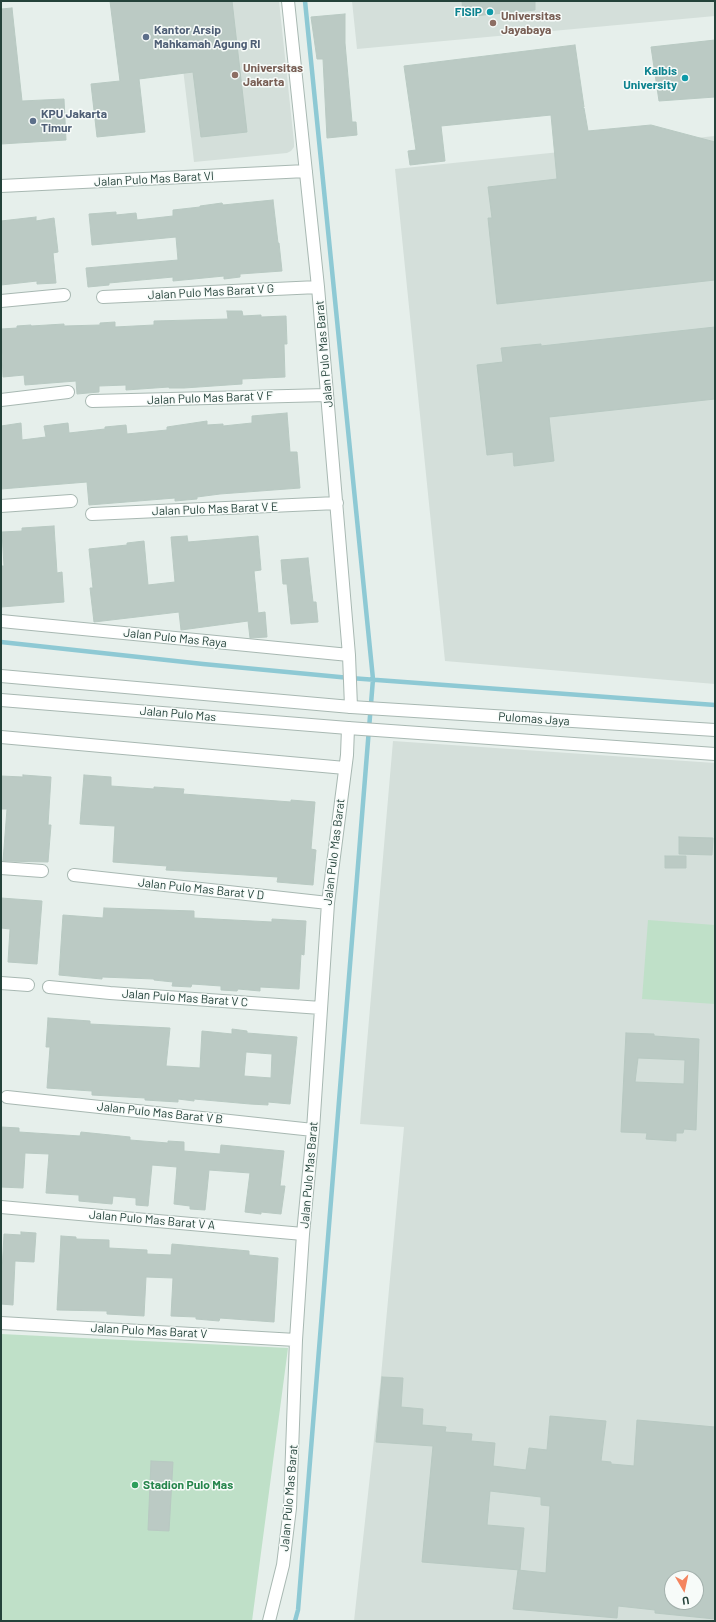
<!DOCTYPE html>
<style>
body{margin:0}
#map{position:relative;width:716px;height:1622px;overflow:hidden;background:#e6efeb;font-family:Barlow,sans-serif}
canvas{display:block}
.frame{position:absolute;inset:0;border:2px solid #24423a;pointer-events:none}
.north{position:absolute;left:664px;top:1570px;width:40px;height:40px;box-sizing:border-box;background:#f7fbf9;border:1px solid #a3b1ad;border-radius:50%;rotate:171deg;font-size:11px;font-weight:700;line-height:16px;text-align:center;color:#24423a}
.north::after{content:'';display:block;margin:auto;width:14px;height:18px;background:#f4845f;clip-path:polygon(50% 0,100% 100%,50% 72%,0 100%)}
</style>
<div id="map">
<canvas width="716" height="1622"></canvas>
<div class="frame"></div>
<div class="north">U</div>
</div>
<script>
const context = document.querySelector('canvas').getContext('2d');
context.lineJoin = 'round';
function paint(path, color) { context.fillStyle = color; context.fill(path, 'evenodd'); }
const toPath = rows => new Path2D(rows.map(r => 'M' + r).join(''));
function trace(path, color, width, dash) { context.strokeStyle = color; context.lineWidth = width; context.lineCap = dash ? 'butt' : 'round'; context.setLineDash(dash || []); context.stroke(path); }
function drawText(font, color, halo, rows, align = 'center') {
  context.font = font + ' Barlow,sans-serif'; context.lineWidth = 3; context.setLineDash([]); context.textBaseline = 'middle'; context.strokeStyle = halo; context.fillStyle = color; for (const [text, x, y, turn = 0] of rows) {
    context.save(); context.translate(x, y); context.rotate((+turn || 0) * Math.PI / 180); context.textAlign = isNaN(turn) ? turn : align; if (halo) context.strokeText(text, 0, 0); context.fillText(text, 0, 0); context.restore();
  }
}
const built = toPath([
 [175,1,279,1,294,142,294,147,291,151,287,153,194,162],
 [352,1,715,1,715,16,357,49],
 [715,136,715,684,445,661,395,169],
 [393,741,715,763,715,1621,354,1621,381,1376,404,1127,360,1124],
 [672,1578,696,1578,696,1602,672,1602]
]);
const green = toPath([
 [648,920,715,925,715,1004,642,999],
 [1,1334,288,1348,252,1621,1,1621]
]);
const stream = toPath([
 [1,642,203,664,350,678,715,705],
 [295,1621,298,1610,373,679,305,1]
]);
const building = toPath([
 [110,1,232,1,247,132,201,137,193,72,139,79,145,132,97,137,91,84,120,81,110,1],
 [462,1,535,1,535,10,463,17,462,1],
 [12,8,22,101,64,99,66,140,1,144,1,9,12,8],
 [345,14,345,43,352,122,356,122,357,135,327,138,323,59,317,59,311,17,345,14],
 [715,40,715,97,659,101,651,47,715,40],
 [575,45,584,107,581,108,584,108,588,131,651,125,715,142,715,280,497,304,488,218,492,218,488,187,557,179,551,115,441,126,445,161,410,165,408,151,416,150,404,66,575,45],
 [273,200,278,243,279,243,282,271,240,274,240,277,224,279,224,276,173,281,173,277,109,283,109,285,88,287,86,268,178,260,176,237,92,245,89,214,116,212,116,215,136,213,137,220,173,216,173,210,200,207,200,206,222,203,223,205,273,200],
 [36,217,36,221,54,218,58,252,53,253,56,283,37,284,37,281,1,285,1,221,36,217],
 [227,311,242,311,243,316,261,315,261,317,286,316,287,344,284,344,285,377,242,379,242,384,184,388,169,388,169,387,126,390,126,385,99,386,99,392,77,394,76,381,25,385,24,375,3,377,1,329,17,328,17,326,31,325,31,326,64,324,64,326,100,325,100,323,115,322,115,327,154,325,154,321,228,319,227,311],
 [715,327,715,399,549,417,554,461,514,466,513,452,487,455,477,365,503,362,501,348,541,344,541,346,715,327],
 [287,413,290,452,297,452,300,488,220,494,197,497,197,499,175,501,175,498,89,505,87,482,1,489,1,426,21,423,22,440,46,437,44,426,68,423,69,433,105,429,105,427,126,425,127,434,167,430,167,427,207,421,207,425,223,424,223,426,252,423,252,416,287,413],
 [54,526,57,573,62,572,64,602,1,607,1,566,4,566,2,532,22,531,22,528,54,526],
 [187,536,188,542,258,536,261,570,254,571,258,613,265,612,267,637,250,638,248,621,181,630,179,612,94,622,90,588,93,588,89,549,127,545,127,543,144,541,148,585,175,582,171,537,187,536],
 [308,558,313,602,316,602,318,622,291,624,287,584,283,584,281,560,308,558],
 [23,775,51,777,48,825,51,825,48,862,3,861,7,809,1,809,1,776,23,777,23,775],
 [84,775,111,777,111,786,154,789,154,787,184,789,183,794,291,802,291,800,315,802,311,849,316,850,313,885,277,882,278,877,166,870,167,866,113,862,115,826,80,824,84,775],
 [679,837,713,838,712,855,679,854,679,837],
 [665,856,686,856,686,868,665,868,665,856],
 [1,898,42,901,37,964,8,962,10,929,1,928,1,898],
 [104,908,194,911,194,918,272,922,272,919,306,921,304,955,301,954,299,989,260,987,260,991,238,989,237,991,221,990,221,986,192,984,191,987,172,986,173,982,154,980,154,979,102,977,102,979,59,975,63,915,103,918,104,908],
 [48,1018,90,1021,90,1024,170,1028,166,1066,200,1068,202,1031,232,1034,232,1029,247,1031,247,1033,297,1037,290,1104,268,1102,268,1105,250,1104,194,1099,194,1101,178,1099,178,1102,145,1100,145,1098,92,1095,92,1091,47,1088,50,1047,46,1047,48,1018],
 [246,1052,272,1054,271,1078,244,1076,246,1052],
 [626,1033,654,1034,654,1036,699,1039,696,1130,684,1129,683,1133,676,1133,676,1141,646,1139,647,1133,621,1132,626,1033],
 [638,1058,685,1060,684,1084,635,1082,638,1058],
 [1,1127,19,1128,19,1132,80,1136,81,1132,130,1137,130,1140,168,1143,168,1141,184,1142,184,1151,220,1154,221,1145,284,1151,280,1186,285,1186,281,1214,261,1212,261,1214,245,1212,250,1173,209,1170,205,1210,190,1209,190,1206,174,1204,177,1167,152,1165,148,1206,136,1205,136,1198,113,1196,112,1204,79,1201,79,1195,46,1193,49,1154,25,1153,23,1188,1,1187,1,1127],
 [21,1232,36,1233,34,1262,15,1261,13,1305,1,1304,1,1272,2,1272,4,1234,21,1235,21,1232],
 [61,1236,76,1237,76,1239,109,1240,109,1248,147,1250,147,1254,171,1255,172,1244,249,1251,249,1255,278,1258,274,1322,220,1318,219,1321,196,1319,196,1317,171,1316,173,1278,146,1277,144,1316,107,1314,107,1311,57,1310,61,1236],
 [382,1377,403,1378,401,1407,423,1409,422,1425,446,1427,445,1432,472,1434,471,1441,495,1443,493,1466,526,1470,529,1448,547,1450,550,1416,606,1421,601,1461,611,1462,611,1464,634,1466,637,1420,715,1427,715,1619,655,1613,655,1610,618,1606,617,1618,513,1609,518,1570,546,1573,550,1506,541,1505,541,1497,490,1491,487,1525,524,1528,520,1570,422,1562,433,1446,376,1442,382,1377],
 [672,1578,696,1578,696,1602,672,1602,672,1578],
 [151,1461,173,1462,169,1531,148,1530,151,1461]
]);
const minor = toPath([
 [288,1,318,287,349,655,351,707],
 [1,186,306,171],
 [103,297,318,287],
 [1,301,64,295],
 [1,400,68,392],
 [92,401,327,395],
 [1,506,71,501],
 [92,514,337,503],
 [1,621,349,655],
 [1,737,345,768],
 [1,868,42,871],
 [74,875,328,903],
 [1,983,28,985],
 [49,987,110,993,321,1008],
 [7,1097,313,1130],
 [1,1207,303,1234],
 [1,1323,296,1340],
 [269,1621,283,1565,290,1508,296,1340,303,1234,313,1130,328,903,347,755,348,728]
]);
const tertiary = toPath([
 [1,676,351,707,715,730],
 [1,700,348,728,715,754]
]);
const markers = [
 [490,12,4,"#0f9aa8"],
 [493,23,4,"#8d6e63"],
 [146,37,4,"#5c6f8a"],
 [235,75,4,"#8d6e63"],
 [685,78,4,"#0f9aa8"],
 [33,121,4,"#5c6f8a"],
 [135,1485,4,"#2e9e5b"]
];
const cultureNames = [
 ["FISIP",482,12],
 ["Kalbis",677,71],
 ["University",677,85]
];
const educationNames = [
 ["Universitas",501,16],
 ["Jayabaya",501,30],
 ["Universitas",243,68],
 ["Jakarta",243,82]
];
const serviceNames = [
 ["Kantor Arsip",154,30],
 ["Mahkamah Agung RI",154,44],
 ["KPU Jakarta",41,114],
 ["Timur",41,128]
];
const streetNames = [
 ["Jalan Pulo Mas Barat VI",154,179,-3],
 ["Jalan Pulo Mas Barat V G",211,292,-3],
 ["Jalan Pulo Mas Barat",324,354,-95],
 ["Jalan Pulo Mas Barat V F",210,398,-2],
 ["Jalan Pulo Mas Barat V E",215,509,-2],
 ["Jalan Pulo Mas Raya",175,638,6],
 ["Jalan Pulo Mas",178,714,5],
 ["Pulomas Jaya",534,719,4],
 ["Jalan Pulo Mas Barat",334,852,-83],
 ["Jalan Pulo Mas Barat V D",201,889,6],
 ["Jalan Pulo Mas Barat V C",185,998,4],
 ["Jalan Pulo Mas Barat V B",160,1113,6],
 ["Jalan Pulo Mas Barat",309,1175,-85],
 ["Jalan Pulo Mas Barat V A",152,1220,5],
 ["Jalan Pulo Mas Barat V",149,1331,3],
 ["Jalan Pulo Mas Barat",289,1498,-85]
];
const leisureNames = [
 ["Stadion Pulo Mas",143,1485]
];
paint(built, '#d4dfda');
paint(green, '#bfe0c8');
trace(stream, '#8ec9d4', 4.5);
paint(building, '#bbcac4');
trace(building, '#b8c9c2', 1);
trace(minor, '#a8b8b2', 14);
trace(tertiary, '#a8b8b2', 14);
trace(minor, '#fff', 12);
trace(tertiary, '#fff', 12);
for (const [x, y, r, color] of markers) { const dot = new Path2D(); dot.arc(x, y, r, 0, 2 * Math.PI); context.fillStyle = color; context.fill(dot); trace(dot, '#f7fbf9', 1.5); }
drawText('bold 12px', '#0d838f', '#f7fbf9', cultureNames, 'right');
drawText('bold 12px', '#785e54', '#f7fbf9', educationNames, 'left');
drawText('bold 12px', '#4e5e75', '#f7fbf9', serviceNames, 'left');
drawText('12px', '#24423a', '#f7fbf9', streetNames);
drawText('bold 12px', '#27864d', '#f7fbf9', leisureNames, 'left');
</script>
